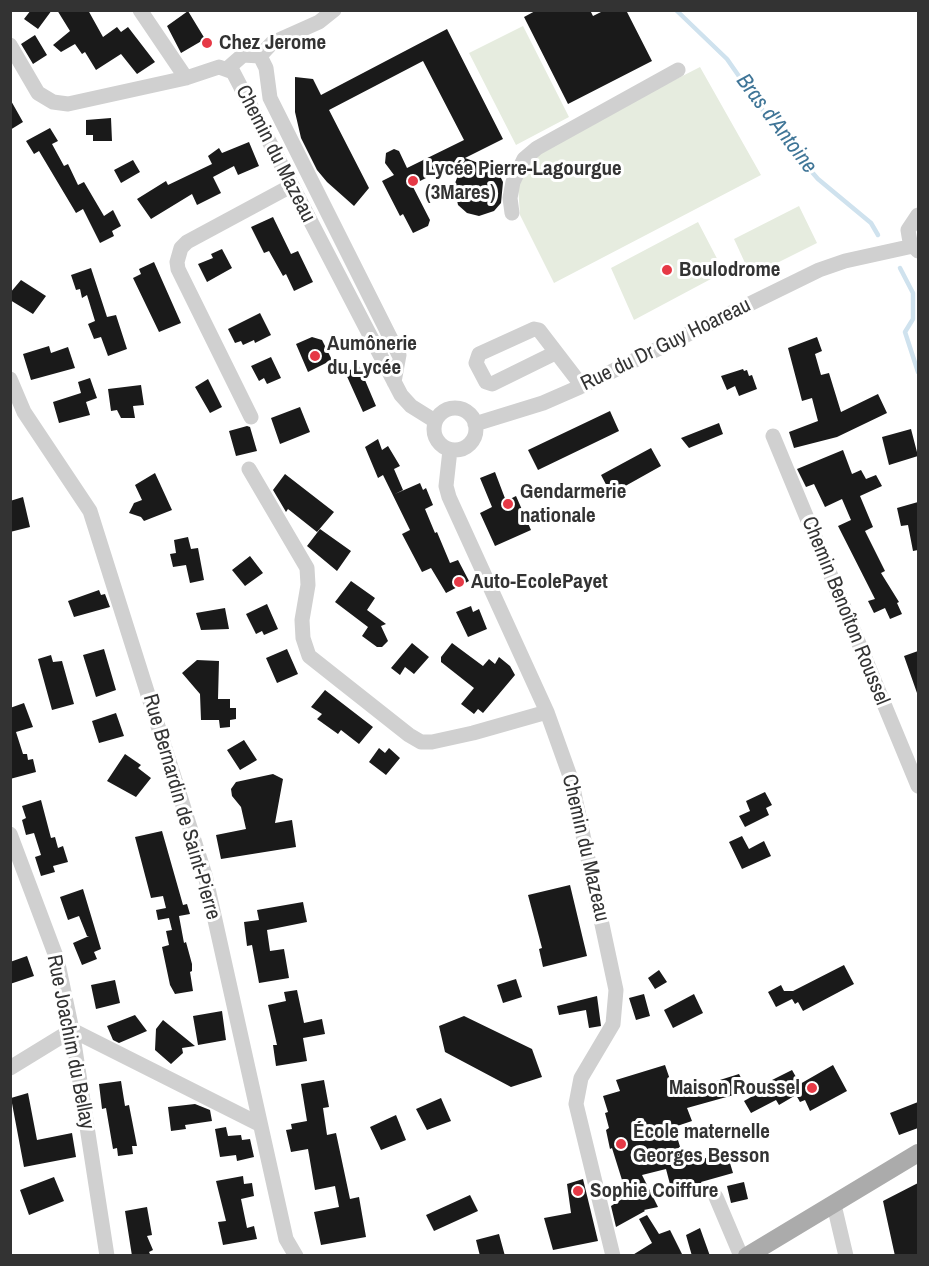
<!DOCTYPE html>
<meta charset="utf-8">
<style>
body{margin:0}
#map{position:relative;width:929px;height:1266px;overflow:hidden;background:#fff;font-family:"Archivo Narrow",sans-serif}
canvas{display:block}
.frame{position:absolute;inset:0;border:12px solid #333;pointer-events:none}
</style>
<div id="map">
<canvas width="929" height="1266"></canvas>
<div class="frame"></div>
</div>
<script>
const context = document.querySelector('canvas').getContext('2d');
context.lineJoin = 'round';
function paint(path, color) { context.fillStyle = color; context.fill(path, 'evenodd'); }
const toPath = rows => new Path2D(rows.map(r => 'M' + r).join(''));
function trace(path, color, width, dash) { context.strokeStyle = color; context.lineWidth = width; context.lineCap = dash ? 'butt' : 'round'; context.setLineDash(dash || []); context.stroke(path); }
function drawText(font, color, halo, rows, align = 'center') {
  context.font = font + ' "Archivo Narrow",sans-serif'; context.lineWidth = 6; context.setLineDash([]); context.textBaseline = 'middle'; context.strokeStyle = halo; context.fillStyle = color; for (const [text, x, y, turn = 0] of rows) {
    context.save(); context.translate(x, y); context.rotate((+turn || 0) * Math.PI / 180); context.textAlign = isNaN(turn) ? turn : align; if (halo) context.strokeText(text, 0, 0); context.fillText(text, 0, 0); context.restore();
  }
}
const green = toPath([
 [523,26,569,117,516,145,469,53],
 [700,67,761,175,554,283,520,215,518,186,526,166,550,144],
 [799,206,817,243,751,276,734,239],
 [698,222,724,272,634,320,611,268]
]);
const stream = toPath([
 [676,10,727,59,782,138,818,179,871,223,878,235],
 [900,268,913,293,913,319,905,332,918,372]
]);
const building = toPath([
 [31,10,52,10,38,29,24,19],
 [57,10,88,10,103,37,117,27,121,32,128,27,155,62,137,74,121,54,96,70,85,52,82,54,75,44,61,52,53,45,70,31],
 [537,10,590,10,593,16,605,10,626,10,652,61,568,104,524,17],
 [188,11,205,39,181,53,167,26],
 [447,29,503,139,465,158,497,170,503,182,501,203,494,211,479,216,467,213,458,205,454,186,464,159,412,185,430,220,428,226,413,233,403,214,400,216,382,181,394,175,385,163,386,153,394,149,399,151,407,168,464,140,423,61,329,110,369,188,354,206,327,182,317,170,301,138,295,112,295,77,313,79,321,95],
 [35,35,47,55,33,64,21,44],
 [10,99,23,122,10,130],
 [111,118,112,141,93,141,93,135,86,135,86,120],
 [50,128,58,141,52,144,64,166,68,164,78,185,84,182,104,216,113,210,121,226,112,231,114,236,100,243,83,209,76,213,39,151,34,154,26,141],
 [249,142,259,166,238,175,234,166,213,177,221,193,197,205,192,194,151,219,137,199,166,181,168,185,212,164,208,156,219,148,222,153],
 [133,160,140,172,121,183,114,170],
 [273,217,291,254,298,251,313,282,294,291,286,274,283,276,269,251,264,253,251,227],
 [222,249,232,268,207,282,198,264,213,258,211,254],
 [154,262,181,323,159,332,133,278,141,274,139,269],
 [91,268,107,317,116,315,127,349,108,356,101,337,94,339,88,324,95,321,87,295,82,298,80,289,76,290,71,275],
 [21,280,46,296,33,314,10,300,10,293],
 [260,313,271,335,255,343,254,340,243,345,241,341,235,343,228,329],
 [312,337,322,340,332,360,308,372,296,344],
 [817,337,822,351,815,354,821,375,829,373,841,412,878,394,887,413,837,437,794,448,789,432,818,421,812,398,802,401,788,348],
 [49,346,51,353,68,347,75,368,31,380,23,354],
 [271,357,281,378,267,384,264,378,259,381,251,366],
 [359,366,376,406,363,412,345,372],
 [743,369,744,371,747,370,749,376,752,375,757,389,739,396,735,386,727,390,721,376],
 [90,378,97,398,86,402,90,415,59,423,53,402,81,393,78,382],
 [208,379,222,407,210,413,195,387],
 [141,385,144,405,133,406,135,418,121,418,117,410,111,411,108,389],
 [300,407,310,432,280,444,271,418],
 [610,411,619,431,538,470,528,450],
 [719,423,723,434,689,448,681,438],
 [247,426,250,427,257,451,236,456,229,431],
 [911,429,918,456,889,465,882,437],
 [378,439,382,450,388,446,400,466,394,469,403,490,395,494,420,483,423,490,426,488,433,505,425,509,435,533,437,532,450,563,458,560,469,581,446,593,431,568,422,572,402,534,410,530,383,475,378,478,365,447],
 [651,448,661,466,611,494,601,475],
 [843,450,852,474,861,470,866,479,876,475,882,486,860,496,873,527,865,531,885,571,881,573,899,602,897,603,902,614,890,619,885,608,874,613,868,601,875,599,838,526,851,520,842,499,825,507,814,484,806,487,797,469],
 [495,472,506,501,516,496,531,530,495,546,480,513,492,507,480,478],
 [155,473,172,510,144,521,141,517,129,513,134,503,142,500,135,485],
 [285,474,334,512,317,532,288,509,286,512,273,490],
 [23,497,30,527,10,532,10,501],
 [918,502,918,550,913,551,908,525,901,526,897,508],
 [320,529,351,551,337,571,307,546],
 [188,537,191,549,198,548,204,580,190,583,186,565,173,567,170,554,176,553,174,540],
 [250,556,263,573,245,586,232,570],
 [351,581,375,598,367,610,386,624,381,626,388,641,382,647,377,647,362,636,368,627,335,602],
 [99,590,101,595,105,594,110,607,74,617,68,601],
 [267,604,278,629,264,635,262,631,256,634,246,614],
 [471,606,473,612,479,609,487,629,468,637,456,612],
 [225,608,229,629,201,630,196,613],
 [412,643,429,657,414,674,405,667,400,675,391,668],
 [452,643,483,666,489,659,495,664,499,657,510,666,515,675,483,713,478,709,474,714,461,704,474,688,441,662,441,657],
 [104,649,116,690,96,697,83,655],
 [287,649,298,674,277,683,266,658],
 [918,651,918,693,917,693,904,656],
 [51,655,53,662,62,661,74,704,52,710,38,659],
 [197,660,219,661,218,699,230,699,230,708,236,708,236,719,230,720,230,727,220,728,219,720,201,720,200,694,182,673],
 [325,690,373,727,359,744,341,730,338,734,317,719,322,714,311,707],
 [24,703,33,727,16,732,23,754,27,754,28,760,33,759,36,772,10,779,10,708],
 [116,713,124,736,99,743,92,721],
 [244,740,257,760,240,770,227,750],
 [379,748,385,753,389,748,400,758,386,775,369,762],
 [125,754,141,765,138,768,151,778,136,797,107,781],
 [273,774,283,779,275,823,292,820,296,847,221,859,216,835,246,829,241,807,232,796,231,789,236,782],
 [765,792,772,805,766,808,769,815,745,827,739,816,750,811,746,801],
 [41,800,51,838,55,837,58,848,63,846,68,862,53,866,55,872,41,876,35,857,41,855,34,833,26,835,22,820,26,818,22,806],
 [162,831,183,905,187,904,190,914,179,916,184,943,186,942,192,964,192,971,190,972,193,991,175,994,170,985,162,947,169,945,166,931,172,930,169,918,158,920,156,910,166,908,163,896,151,898,135,837],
 [742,836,749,849,764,841,771,856,742,869,729,842],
 [570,885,587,956,543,967,539,949,542,948,528,895],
 [83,889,101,949,94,952,97,959,82,965,73,943,89,936,87,936,79,916,68,920,60,897],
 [303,902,307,922,267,930,270,951,284,949,289,978,259,983,252,945,247,946,244,922,259,920,257,910],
 [27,956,34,976,10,984,10,962],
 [844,965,854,984,803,1011,798,1002,795,1004,792,999,776,1007,768,992,781,985,784,991,793,991],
 [659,970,667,982,655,989,648,978],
 [516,979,522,997,503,1003,497,985],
 [115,980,120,1003,96,1009,91,985],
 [297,990,304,1023,322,1019,325,1034,303,1038,307,1061,276,1066,273,1045,277,1045,268,1005,286,1001,284,992],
 [644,994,650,1016,636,1020,629,998],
 [694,994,703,1013,673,1028,664,1010],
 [597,996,601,1026,589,1028,586,1010,559,1015,557,1006],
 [222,1011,226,1040,198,1045,193,1016],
 [135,1015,147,1031,119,1043,113,1040,107,1026],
 [464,1016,532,1049,542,1077,511,1087,445,1052,439,1026],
 [163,1020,195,1046,182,1048,183,1053,171,1064,155,1050,156,1029],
 [665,1065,675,1094,739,1074,748,1091,687,1108,692,1121,674,1127,685,1163,727,1153,733,1173,701,1182,703,1187,685,1192,684,1185,671,1188,666,1169,642,1175,658,1207,644,1210,645,1211,616,1227,611,1206,627,1196,612,1148,610,1149,606,1130,609,1128,605,1113,608,1112,603,1096,620,1091,616,1080],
 [833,1065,847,1091,810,1111,805,1100,800,1102,796,1095,779,1105,776,1100,751,1113,744,1101,774,1084,772,1080,792,1070,800,1084],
 [324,1080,329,1107,323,1108,327,1135,336,1133,350,1199,359,1197,366,1237,321,1245,314,1212,339,1207,335,1186,315,1190,308,1149,291,1152,286,1130,292,1129,291,1124,307,1121,301,1084],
 [121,1081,125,1106,129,1105,137,1146,132,1146,133,1154,118,1156,117,1148,113,1149,106,1108,102,1109,99,1084],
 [28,1093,37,1140,72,1133,76,1157,24,1167,11,1098],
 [441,1098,451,1121,427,1130,416,1109],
 [918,1102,918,1128,899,1135,890,1113],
 [195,1104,210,1110,212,1121,185,1125,186,1129,171,1131,168,1107],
 [396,1115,406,1140,381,1150,370,1127],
 [226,1127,228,1136,241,1135,242,1140,250,1139,254,1157,237,1161,236,1155,220,1157,215,1129],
 [243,1176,244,1184,252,1183,254,1196,241,1199,247,1228,254,1226,257,1239,223,1245,218,1222,226,1221,216,1181],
 [54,1177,64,1201,29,1215,20,1190],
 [583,1179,598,1241,553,1250,544,1218,571,1213,567,1184],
 [744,1182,748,1199,731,1203,727,1186],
 [918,1183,918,1256,895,1256,883,1201],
 [470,1195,478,1211,434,1231,426,1215],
 [147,1207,152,1235,147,1236,153,1250,149,1252,151,1256,132,1256,125,1211],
 [647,1215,659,1234,670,1230,683,1256,631,1256,652,1243,639,1219],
 [700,1228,710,1256,692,1256,686,1235],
 [499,1234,505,1256,480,1256,476,1240]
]);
const minor = toPath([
 [140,10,186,78],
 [10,45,38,93,53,102,68,104,186,78,219,67,233,72,401,395,411,406,435,421],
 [260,56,266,68,270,98,399,355,394,382],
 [227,69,243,55,260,56,272,43,319,22,334,10],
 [512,213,510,198,513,182,524,159,537,148,678,70],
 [918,215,908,230,910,242,918,251],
 [555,353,492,384,486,382,476,363,479,354,534,329,539,330,582,386],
 [10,379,24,412,90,511,205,875,286,1239,296,1256],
 '434 429a21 21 0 1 1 42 0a21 21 0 1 1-42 0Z',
 [251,417,178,269,177,262,181,248,187,242,291,186],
 [475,424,543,403,582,386,819,270,845,261,913,246],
 [773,436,918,786],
 [450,450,446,486,449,497,547,712,571,779,616,990,613,1024,581,1078,576,1104,613,1256],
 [249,469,307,568,308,585,302,620,303,638,309,656,409,735,421,742,432,742,473,733,547,712],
 [10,834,57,959,72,1030,107,1256],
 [10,1068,72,1030,259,1124],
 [716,1197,741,1256],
 [834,1205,846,1256]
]);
const major = toPath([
 [747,1256,918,1153]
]);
const markers = [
 [207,43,6,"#e63946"],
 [413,181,6,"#e63946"],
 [667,270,6,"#e63946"],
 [315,356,6,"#e63946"],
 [508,504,6,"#e63946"],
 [459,582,6,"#e63946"],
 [812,1088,6,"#e63946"],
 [621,1144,6,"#e63946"],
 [578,1191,6,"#e63946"]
];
const poiNames = [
 ["Chez Jerome",219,43],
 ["Lycée Pierre-Lagourgue",425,169],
 ["(3Mares)",425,193],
 ["Boulodrome",679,270],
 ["Aumônerie",327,344],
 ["du Lycée",327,368],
 ["Gendarmerie",520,492],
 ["nationale",520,516],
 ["Auto-EcolePayet",471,582],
 ["Maison Roussel",800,1088,"right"],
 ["École maternelle",633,1132],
 ["Georges Besson",633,1156],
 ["Sophie Coiffure",590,1191]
];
const streetNames = [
 ["Chemin du Mazeau",275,154,63],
 ["Rue du Dr Guy Hoareau",666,345,-26],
 ["Chemin Benoîton Roussel",845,611,68],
 ["Rue Bernardin de Saint-Pierre",181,807,74],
 ["Chemin du Mazeau",585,848,77],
 ["Rue Joachim du Bellay",70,1042,79]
];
const waterNames = [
 ["Bras d'Antoine",776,124,53]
];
paint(green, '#e6ecdf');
trace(stream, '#cfe2ee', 4.5);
paint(building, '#1a1a1a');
trace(minor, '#d0d0d0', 15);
trace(major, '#ababab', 18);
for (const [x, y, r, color] of markers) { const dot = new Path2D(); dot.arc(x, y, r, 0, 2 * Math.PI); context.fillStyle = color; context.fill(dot); trace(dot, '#fff', 2); }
drawText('bold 21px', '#333', '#fff', poiNames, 'left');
drawText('21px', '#333', '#fff', streetNames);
drawText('italic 22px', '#3f7597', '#fff', waterNames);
</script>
